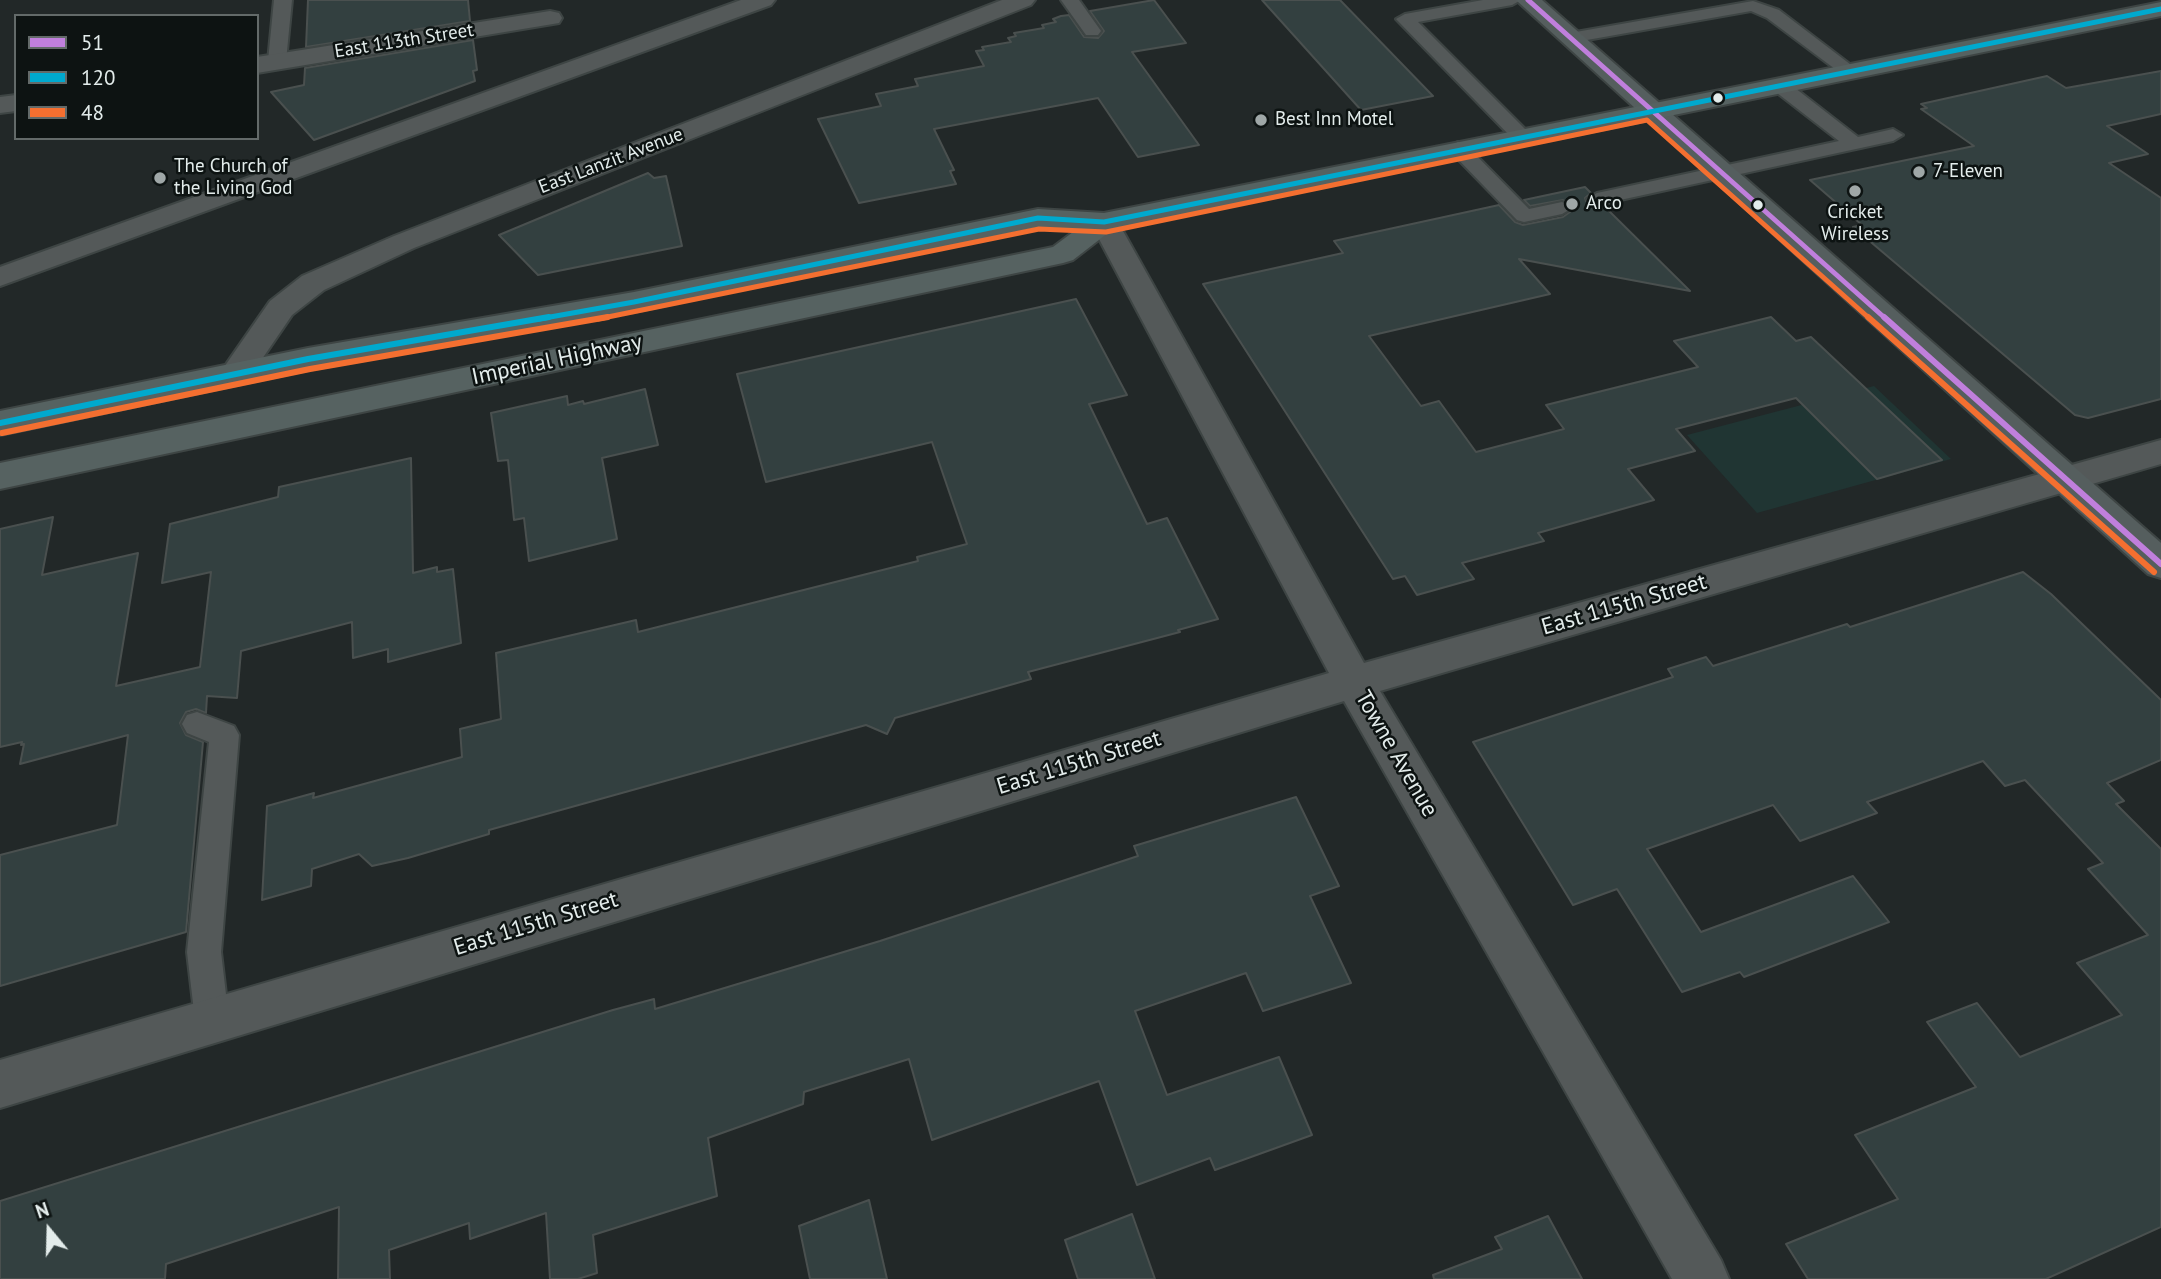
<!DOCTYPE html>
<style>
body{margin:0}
#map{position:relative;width:2161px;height:1279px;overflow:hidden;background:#222828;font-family:"PT Sans",sans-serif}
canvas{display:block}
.legend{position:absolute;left:14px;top:14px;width:245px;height:126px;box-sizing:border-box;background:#0d1312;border:2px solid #636a69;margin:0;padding:9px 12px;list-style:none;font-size:21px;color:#e3eceb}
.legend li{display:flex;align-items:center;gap:14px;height:35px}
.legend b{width:35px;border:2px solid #636a69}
.north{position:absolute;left:14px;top:1195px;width:70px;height:70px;-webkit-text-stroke:5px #0d1312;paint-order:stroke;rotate:341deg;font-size:19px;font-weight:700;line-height:28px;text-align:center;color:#e3eceb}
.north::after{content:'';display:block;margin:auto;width:24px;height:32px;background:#e3eceb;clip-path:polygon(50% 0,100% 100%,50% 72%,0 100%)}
</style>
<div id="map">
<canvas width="2161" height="1279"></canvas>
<ul class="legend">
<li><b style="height:9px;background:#c07fdc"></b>51</li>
<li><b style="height:9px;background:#00a9ce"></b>120</li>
<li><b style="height:9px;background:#f46f30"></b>48</li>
</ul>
<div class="north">N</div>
</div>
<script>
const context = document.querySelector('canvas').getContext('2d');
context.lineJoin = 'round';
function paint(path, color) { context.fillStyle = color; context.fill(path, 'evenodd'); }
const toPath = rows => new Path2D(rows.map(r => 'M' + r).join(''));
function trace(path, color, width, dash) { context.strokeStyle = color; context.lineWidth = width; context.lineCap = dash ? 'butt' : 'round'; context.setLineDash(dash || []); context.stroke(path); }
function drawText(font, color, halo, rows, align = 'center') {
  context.font = font + ' "PT Sans",sans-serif'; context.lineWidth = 5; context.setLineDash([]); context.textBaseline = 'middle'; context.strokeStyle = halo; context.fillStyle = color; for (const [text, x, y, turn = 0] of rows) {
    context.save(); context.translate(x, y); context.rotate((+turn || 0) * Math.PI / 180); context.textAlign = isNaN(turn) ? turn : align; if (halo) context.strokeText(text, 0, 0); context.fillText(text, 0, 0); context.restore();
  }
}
const built = toPath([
 [1874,386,1951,459,1757,513,1687,435]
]);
const building = toPath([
 [308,0,468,0,470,21,306,47,308,0],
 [1154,0,1186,43,1132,52,1199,145,1138,157,1098,98,934,129,954,170,950,171,956,184,859,203,818,119,881,106,876,94,918,86,915,79,984,66,976,51,984,50,982,47,1011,42,1008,38,1016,36,1014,33,1044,28,1042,25,1056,22,1053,19,1061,16,1069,15,1084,37,1098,38,1104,31,1090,11,1154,0],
 [1262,0,1340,0,1433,96,1361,110,1262,0],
 [473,40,477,70,473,71,475,81,314,140,271,92,304,85,305,68,473,40],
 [2161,71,2161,114,2107,126,2148,154,2109,163,2161,198,2161,399,2088,418,2075,415,1853,227,1862,225,1810,180,1974,146,1921,109,1927,108,1921,104,2047,76,2066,88,2161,71],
 [648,173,654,178,666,176,682,246,538,275,499,235,648,173],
 [1585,187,1591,193,1585,198,1586,201,1596,207,1604,206,1690,291,1519,259,1550,294,1369,336,1421,406,1439,401,1476,452,1564,429,1546,405,1698,367,1674,341,1771,317,1796,341,1811,337,1942,460,1877,479,1796,398,1676,429,1695,451,1628,469,1654,500,1538,533,1544,541,1462,563,1474,579,1417,595,1405,576,1393,579,1203,284,1343,253,1334,241,1499,205,1515,222,1523,225,1563,217,1574,209,1563,200,1530,206,1524,200,1585,187],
 [1076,299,1127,395,1089,404,1147,524,1167,518,1218,619,1178,630,1180,632,1028,672,1031,679,895,718,887,734,866,725,489,830,489,834,408,858,372,866,359,854,312,869,311,886,262,900,267,806,314,793,313,798,462,757,460,729,501,719,496,653,636,620,638,632,918,561,917,557,967,544,932,442,766,482,737,374,1076,299],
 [645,389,658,445,602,458,617,539,529,561,524,518,514,520,508,460,498,461,491,413,567,396,568,405,583,401,584,404,645,389],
 [411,458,413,573,437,567,437,572,453,569,461,643,388,662,388,649,353,658,352,622,241,651,237,698,207,696,206,713,196,709,186,712,180,723,186,735,203,742,186,932,0,986,0,855,117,825,128,735,20,764,24,744,21,745,22,742,0,747,0,529,53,517,42,575,138,553,116,686,200,667,211,572,162,583,170,524,278,497,279,487,411,458],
 [2023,572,2051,594,2161,700,2161,760,2107,783,2124,801,2116,804,2161,849,2161,1227,2046,1279,1808,1279,1786,1244,1898,1199,1855,1135,1976,1087,1927,1022,1977,1003,2020,1057,2122,1015,2077,963,2148,935,2088,869,2103,863,2025,780,2005,786,1983,761,1867,802,1877,813,1800,841,1773,805,1647,849,1701,932,1853,876,1889,922,1744,977,1740,972,1682,992,1617,889,1573,905,1473,742,1673,677,1668,669,1706,657,1713,666,1847,624,1850,627,2023,572],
 [1296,797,1339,886,1310,896,1351,983,1263,1011,1246,973,1135,1011,1167,1095,1279,1057,1312,1135,1215,1170,1210,1158,1137,1185,1099,1081,932,1140,909,1059,804,1092,803,1104,708,1138,717,1196,593,1235,597,1273,578,1279,550,1279,546,1213,470,1239,469,1223,389,1250,390,1279,338,1279,339,1207,166,1264,165,1279,0,1279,0,1201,613,1010,654,999,655,1009,880,941,1138,856,1134,846,1296,797],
 [869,1200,887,1279,810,1279,799,1226,869,1200],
 [1132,1214,1155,1279,1078,1279,1065,1240,1132,1214],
 [1548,1216,1582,1279,1434,1279,1433,1275,1502,1249,1495,1237,1548,1216]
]);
const lane = toPath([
 [274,0,292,0,286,61,277,66,268,61,274,0],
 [1061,0,1079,0,1101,31,1098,35,1086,35,1061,0],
 [1483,0,1521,0,1512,5,1418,22,1528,132,1531,136,1528,140,1514,140,1396,19,1405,14,1483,0],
 [1753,1,1779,10,1859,71,1857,75,1843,75,1767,18,1751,11,1570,43,1561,38,1570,33,1753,1],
 [1779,79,1786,81,1858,137,1893,129,1903,135,1893,141,1597,205,1587,199,1597,193,1839,141,1772,89,1770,85,1779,79],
 [1458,142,1465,144,1529,209,1562,202,1572,208,1562,214,1524,222,1517,220,1451,152,1448,148,1458,142],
 [197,712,234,726,239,735,221,952,229,1020,224,1032,212,1037,200,1032,195,1020,187,952,209,742,187,733,182,724,187,715,197,712]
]);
const street = toPath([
 [741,0,775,0,771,5,0,286,0,267,741,0],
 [1002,0,1035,0,1031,5,414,248,324,290,292,315,247,381,236,384,225,381,220,373,270,301,302,276,394,236,1002,0],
 [550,11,559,13,562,18,559,23,257,73,257,57,550,11],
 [16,95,16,111,0,113,0,97,16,95],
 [1104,213,1114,216,1118,222,1364,663,2161,440,2161,464,1380,691,1721,1260,1729,1279,1672,1279,1344,701,0,1108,0,1060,1329,673,1090,222,1094,216,1104,213]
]);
const secondary = toPath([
 [1516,0,1542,0,2161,543,2161,578,2148,574,1516,0]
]);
const primary = toPath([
 [2161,2,2161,16,1113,229,1073,260,1063,263,0,489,0,463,1053,247,1077,229,1038,227,634,312,308,370,0,435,0,411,308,348,634,292,1038,209,1104,213,2161,2]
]);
const bus1Far1 = toPath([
 [1528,0,1886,319]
]);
const bus1 = toPath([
 [1884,317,2161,564]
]);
const bus2Far1 = toPath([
 [539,319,634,302,1038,218,1104,222,2161,9]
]);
const bus2 = toPath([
 [0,423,308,359,549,317]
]);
const bus3Far1 = toPath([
 [598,319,1039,229,1106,232,1647,120,1870,319]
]);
const bus3 = toPath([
 [1868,317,2154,572],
 [2,433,310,369,608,317]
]);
const markers = [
 [1718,98,6,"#e3eceb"],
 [1261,120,7,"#9fa7a7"],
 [1919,172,7,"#9fa7a7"],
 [160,178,7,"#9fa7a7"],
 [1855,191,7,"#9fa7a7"],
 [1572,204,7,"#9fa7a7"],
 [1758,205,6,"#e3eceb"]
];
const farStreetnames = [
 ["East 113th Street",404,41,-9],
 ["East Lanzit Avenue",611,161,-21]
];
const farPoinames = [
 ["Best Inn Motel",1275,120],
 ["The Church of",174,167],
 ["the Living God",174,189],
 ["7-Eleven",1933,172],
 ["Arco",1586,204],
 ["Cricket",1855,213,"center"],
 ["Wireless",1855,235,"center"]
];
const streetNames = [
 ["Imperial Highway",557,360,-12],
 ["East 115th Street",1624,605,-16],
 ["Towne Avenue",1396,754,60],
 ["East 115th Street",1079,763,-17],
 ["East 115th Street",536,924,-17]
];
paint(built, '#203533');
paint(building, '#334040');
trace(building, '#4a504f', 2);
trace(lane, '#3e4544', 4);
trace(street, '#3e4544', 4);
trace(secondary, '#3e4544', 4);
trace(primary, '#3e4544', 4);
paint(lane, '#545959');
paint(street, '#545959');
paint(secondary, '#555e5e');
paint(primary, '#566261');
trace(bus1Far1, '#c07fdc', 5);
trace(bus1, '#c07fdc', 6);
trace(bus2Far1, '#00a9ce', 5);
trace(bus2, '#00a9ce', 6);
trace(bus3Far1, '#f46f30', 5);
trace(bus3, '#f46f30', 6);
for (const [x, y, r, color] of markers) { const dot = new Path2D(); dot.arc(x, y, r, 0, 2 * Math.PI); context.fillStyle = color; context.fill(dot); trace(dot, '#0d1312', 2.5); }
drawText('19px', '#e3eceb', '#0d1312', farStreetnames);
drawText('19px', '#e3eceb', '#0d1312', farPoinames, 'left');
drawText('23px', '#e3eceb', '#0d1312', streetNames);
</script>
